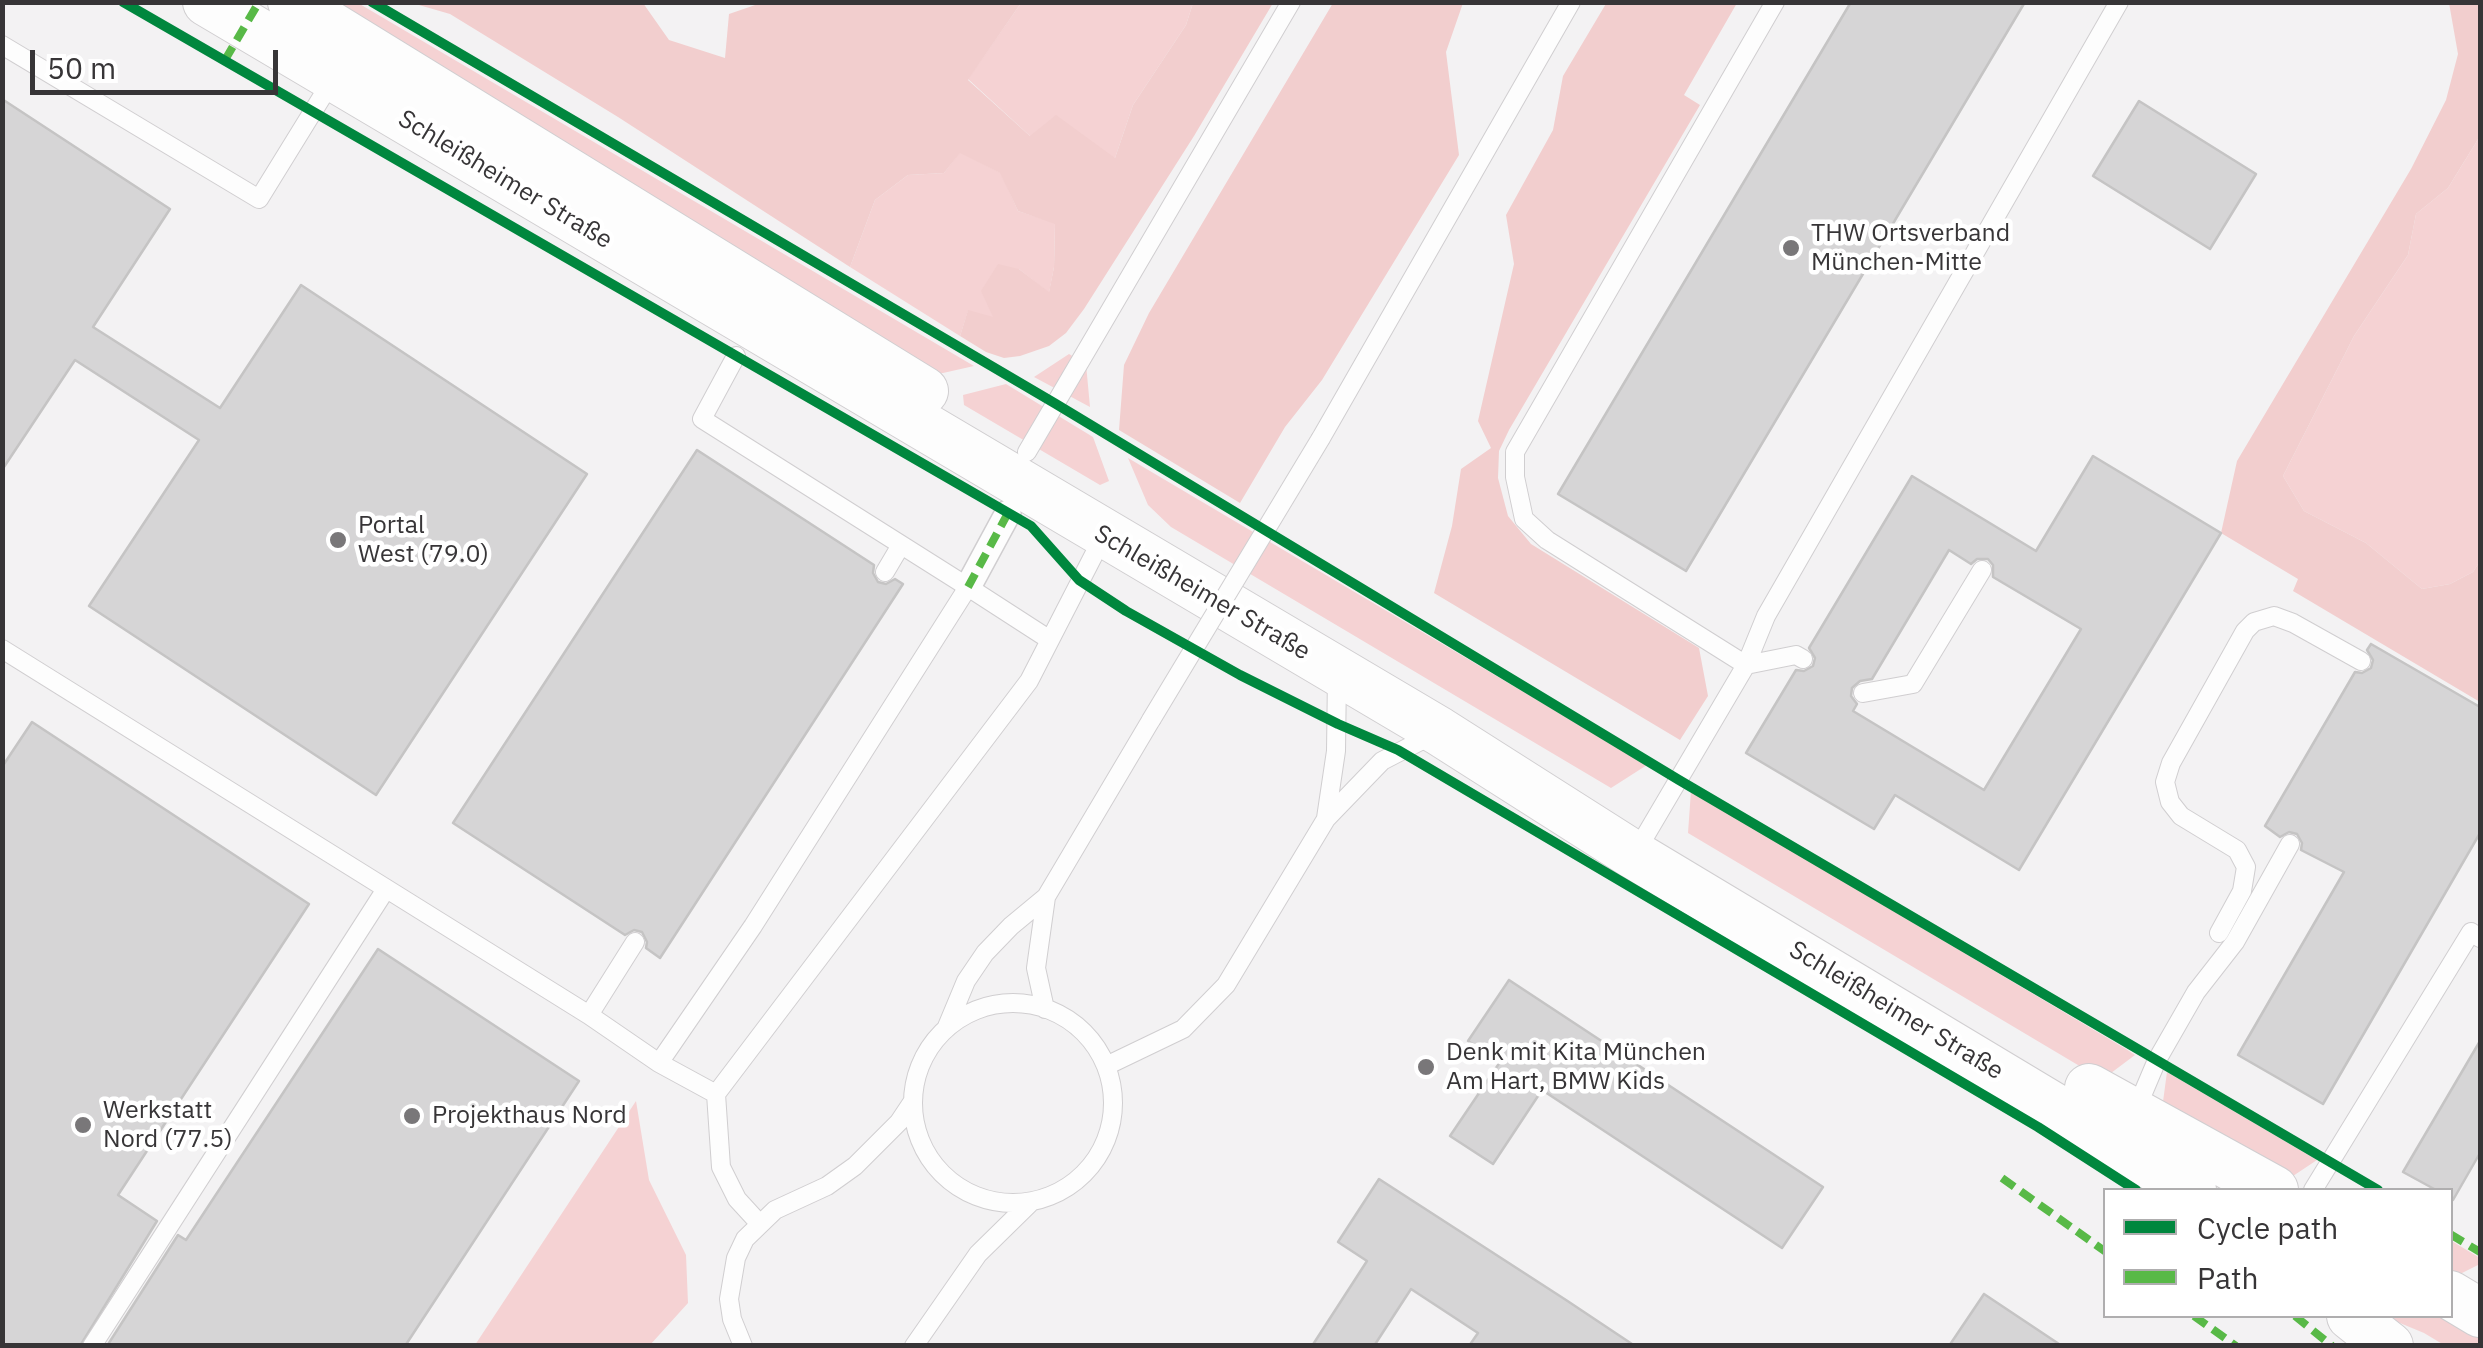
<!DOCTYPE html>
<meta charset="utf-8">
<style>
body{margin:0}
#map{position:relative;width:2483px;height:1348px;overflow:hidden;background:#f3f2f3;font-family:"IBM Plex Sans",sans-serif}
canvas{display:block}
.frame{position:absolute;inset:0;border:5px solid #373537;pointer-events:none}
.legend{position:absolute;left:2103px;top:1188px;width:350px;height:130px;box-sizing:border-box;background:#fff;border:2px solid #afaeaf;margin:0;padding:12px 18px;list-style:none;font-size:30px;color:#373537}
.legend li{display:flex;align-items:center;gap:20px;height:50px}
.legend b{width:50px;border:2px solid #afaeaf}
.scale{position:absolute;left:30px;top:50px;width:248px;height:45px;box-sizing:border-box;border:5px solid #373537;border-top:0;padding-left:12px;font-size:30px;line-height:35px;white-space:nowrap;color:#373537;-webkit-text-stroke:8px #fff;paint-order:stroke}
</style>
<div id="map">
<canvas width="2483" height="1348"></canvas>
<div class="frame"></div>
<ul class="legend">
<li><b style="height:12px;background:#00873e"></b>Cycle path</li>
<li><b style="height:12px;background:#58b947"></b>Path</li>
</ul>
<div class="scale">50 m</div>
</div>
<script>
const context = document.querySelector('canvas').getContext('2d');
context.lineJoin = 'round';
function paint(path, color) { context.fillStyle = color; context.fill(path, 'evenodd'); }
const toPath = rows => new Path2D(rows.map(r => 'M' + r).join(''));
function trace(path, color, width, dash) { context.strokeStyle = color; context.lineWidth = width; context.lineCap = dash ? 'butt' : 'round'; context.setLineDash(dash || []); context.stroke(path); }
function drawText(font, color, halo, rows, align = 'center') {
  context.font = font + ' "IBM Plex Sans",sans-serif'; context.lineWidth = 9; context.setLineDash([]); context.textBaseline = 'middle'; context.strokeStyle = halo; context.fillStyle = color; for (const [text, x, y, turn = 0] of rows) {
    context.save(); context.translate(x, y); context.rotate((+turn || 0) * Math.PI / 180); context.textAlign = isNaN(turn) ? turn : align; if (halo) context.strokeText(text, 0, 0); context.fillText(text, 0, 0); context.restore();
  }
}
const green = toPath([
 [334,3,358,3,974,366,943,373,921,373],
 [1021,3,1193,3,1186,25,1133,105,1115,158,1030,136,968,79],
 [2480,136,2480,561,2473,572,2450,584,2422,589,2366,543,2304,511,2283,476,2354,336,2408,255,2416,214,2448,188],
 [960,152,1001,173,1018,211,1055,223,1054,267,1049,293,1019,269,994,318,968,311,960,336,850,267,875,200,908,175,944,173],
 [1069,354,1086,364,1090,407,1034,377],
 [1006,384,1093,437,1109,481,1100,485,964,405,963,395],
 [1128,458,1647,765,1611,788,1171,527,1148,505],
 [1691,791,2126,1049,2135,1055,2107,1076,2093,1074,1688,833],
 [2167,1072,2317,1160,2290,1178,2162,1109],
 [636,1101,649,1180,686,1255,688,1303,650,1345,475,1345],
 [2450,1240,2480,1258,2480,1264,2456,1276,2451,1272],
 [2383,1316,2450,1316,2480,1331,2480,1345,2444,1345,2424,1333]
]);
const forest = toPath([
 [1607,2,1737,3,1684,95,1700,105,1509,430,1499,451,1498,478,1508,516,1531,544,1699,648,1708,696,1680,740,1434,593,1452,526,1461,469,1491,448,1478,421,1514,264,1506,215,1553,130,1563,76],
 [412,3,643,3,669,40,725,58,729,14,761,3,1021,3,968,80,1030,136,1056,115,1115,158,1133,105,1186,25,1193,3,1273,3,1194,136,1084,309,1066,333,1049,346,1020,356,1004,358,986,352,960,336,968,310,993,317,981,291,998,264,1019,269,1049,292,1054,267,1055,224,1018,211,1000,173,960,153,944,173,908,175,875,200,850,267,618,117,450,14],
 [1333,3,1463,3,1446,52,1459,155,1322,380,1285,427,1240,503,1119,430,1124,365,1149,313],
 [2449,3,2480,3,2480,136,2448,188,2416,214,2408,255,2354,336,2283,476,2304,511,2366,543,2422,589,2450,584,2473,572,2480,561,2480,702,2293,591,2298,579,2221,533,2237,461,2411,169,2446,100,2458,54]
]);
const building = toPath([
 [1851,2,2025,2,1686,571,1558,494,1851,2],
 [2,99,170,209,93,327,220,408,301,285,587,474,376,795,89,606,199,440,75,360,2,470,2,99],
 [2139,101,2256,174,2210,249,2093,176,2139,101],
 [697,450,874,565,873,573,878,582,886,584,895,579,903,584,660,958,646,948,647,942,642,932,634,930,625,935,453,823,697,450],
 [2093,456,2221,533,2019,870,1895,795,1874,829,1746,753,1796,670,1804,671,1813,666,1815,658,1809,648,1912,476,2036,551,2093,456],
 [1949,550,1971,564,1977,559,1988,559,1993,565,1993,577,2081,629,1984,790,1853,711,1857,704,1851,696,1852,688,1860,681,1872,679,1949,550],
 [2371,644,2480,707,2480,833,2323,1104,2238,1055,2344,872,2301,850,2302,843,2297,834,2289,832,2280,837,2265,826,2355,672,2362,673,2371,668,2373,660,2367,650,2371,644],
 [32,722,309,904,118,1195,157,1221,80,1346,2,1346,2,767,32,722],
 [378,949,579,1081,405,1346,107,1346,178,1235,186,1240,378,949],
 [1509,980,1823,1187,1782,1248,1542,1090,1493,1164,1450,1136,1500,1062,1468,1041,1509,980],
 [2480,1041,2480,1153,2453,1200,2450,1190,2436,1190,2403,1172,2480,1041],
 [1379,1179,1566,1300,1635,1346,1469,1346,1478,1333,1411,1289,1374,1346,1312,1346,1367,1261,1338,1242,1379,1179],
 [1984,1294,2062,1346,1949,1346,1984,1294]
]);
const service = toPath([
 [1775,2,1515,452,1515,477,1524,519,1547,540,1746,665,1796,655,1803,659],
 [2,45,259,199,333,79],
 [736,356,702,419,968,587],
 [1321,438,1571,2],
 [1027,452,1291,2],
 [885,572,901,545],
 [2,649,589,1015],
 [1863,693,1913,684,1982,570],
 [1326,818,1336,751,1337,675],
 [1634,855,1746,665,1766,616,2119,2],
 [2219,933,2242,891,2246,867,2237,850,2181,816,2170,802,2165,782,2171,763,2245,631,2254,622,2274,616,2293,623,2361,661],
 [635,942,589,1015,659,1063,716,1094,721,1167,737,1199,759,1223],
 '913 1103a100 100 0 1 1 200 0a100 100 0 1 1-200 0Z',
 [1045,1009,1036,968,1046,897],
 [946,1029,966,981,985,953,1011,926,1046,897,1151,720],
 [659,1063,753,926,968,587,1050,640],
 [1106,1066,1183,1029,1226,985,1326,819,1382,761,1434,734],
 [716,1094,1029,681,1104,535],
 [2135,1112,2157,1060,2196,992,2235,942,2290,844],
 [2313,1190,2471,932,2480,938],
 [92,1346,386,889],
 [743,1346,732,1319,729,1299,736,1258,745,1239,775,1210,827,1186,855,1166,899,1122,913,1101],
 [914,1346,978,1254,1031,1202]
]);
const pedestrian = toPath([
 [968,587,1008,513]
]);
const secondary = toPath([
 [207,2,1439,731,1634,855,2192,1190],
 [292,2,924,391],
 [2089,1088,2274,1190],
 [2450,1295,2480,1313],
 [2351,1316,2389,1346]
]);
const serviceBridge = toPath([
 [1151,720,1321,438]
]);
const quiet = toPath([
 [225,60,259,2],
 [968,587,1008,513],
 [2002,1178,2106,1252],
 [2450,1234,2480,1252],
 [2194,1316,2236,1346],
 [2295,1316,2332,1346]
]);
const cycleway = toPath([
 [123,2,1031,526,1079,580,1126,611,1240,675,1338,724,1398,750,2038,1127,2136,1190],
 [372,2,1056,404,1679,780,2378,1190]
]);
const markers = [
 [1791,248,10,"#797779"],
 [338,540,10,"#797779"],
 [1426,1067,10,"#797779"],
 [412,1116,10,"#797779"],
 [83,1125,10,"#797779"]
];
const streetNames = [
 ["Schleißheimer Straße",505,180,31],
 ["Schleißheimer Straße",1202,593,30],
 ["Schleißheimer Straße",1896,1011,31]
];
const poiNames = [
 ["THW Ortsverband",1811,234],
 ["München-Mitte",1811,263],
 ["Portal",358,526],
 ["West (79.0)",358,555],
 ["Denk mit Kita München",1446,1053],
 ["Am Hart, BMW Kids",1446,1082],
 ["Werkstatt",103,1111],
 ["Nord (77.5)",103,1140],
 ["Projekthaus Nord",432,1116]
];
paint(green, '#f5d2d3');
paint(forest, '#f2cece');
paint(building, '#d6d5d6');
trace(building, '#c5c4c4', 2.5);
trace(service, '#d0ced0', 20);
trace(pedestrian, '#d0ced0', 28);
trace(secondary, '#d0ced0', 50);
trace(service, '#fdfdfd', 18);
trace(pedestrian, '#fdfdfd', 25);
trace(secondary, '#fdfdfd', 48);
trace(serviceBridge, '#d0ced0', 20, []);
trace(serviceBridge, '#fdfdfd', 18);
trace(quiet, '#58b947', 8, [15, 8]);
trace(cycleway, '#00873e', 10);
for (const [x, y, r, color] of markers) { const dot = new Path2D(); dot.arc(x, y, r, 0, 2 * Math.PI); context.fillStyle = color; context.fill(dot); trace(dot, '#fff', 4); }
drawText('25px', '#373537', '#fff', streetNames);
drawText('25px', '#373537', '#fff', poiNames, 'left');
</script>
